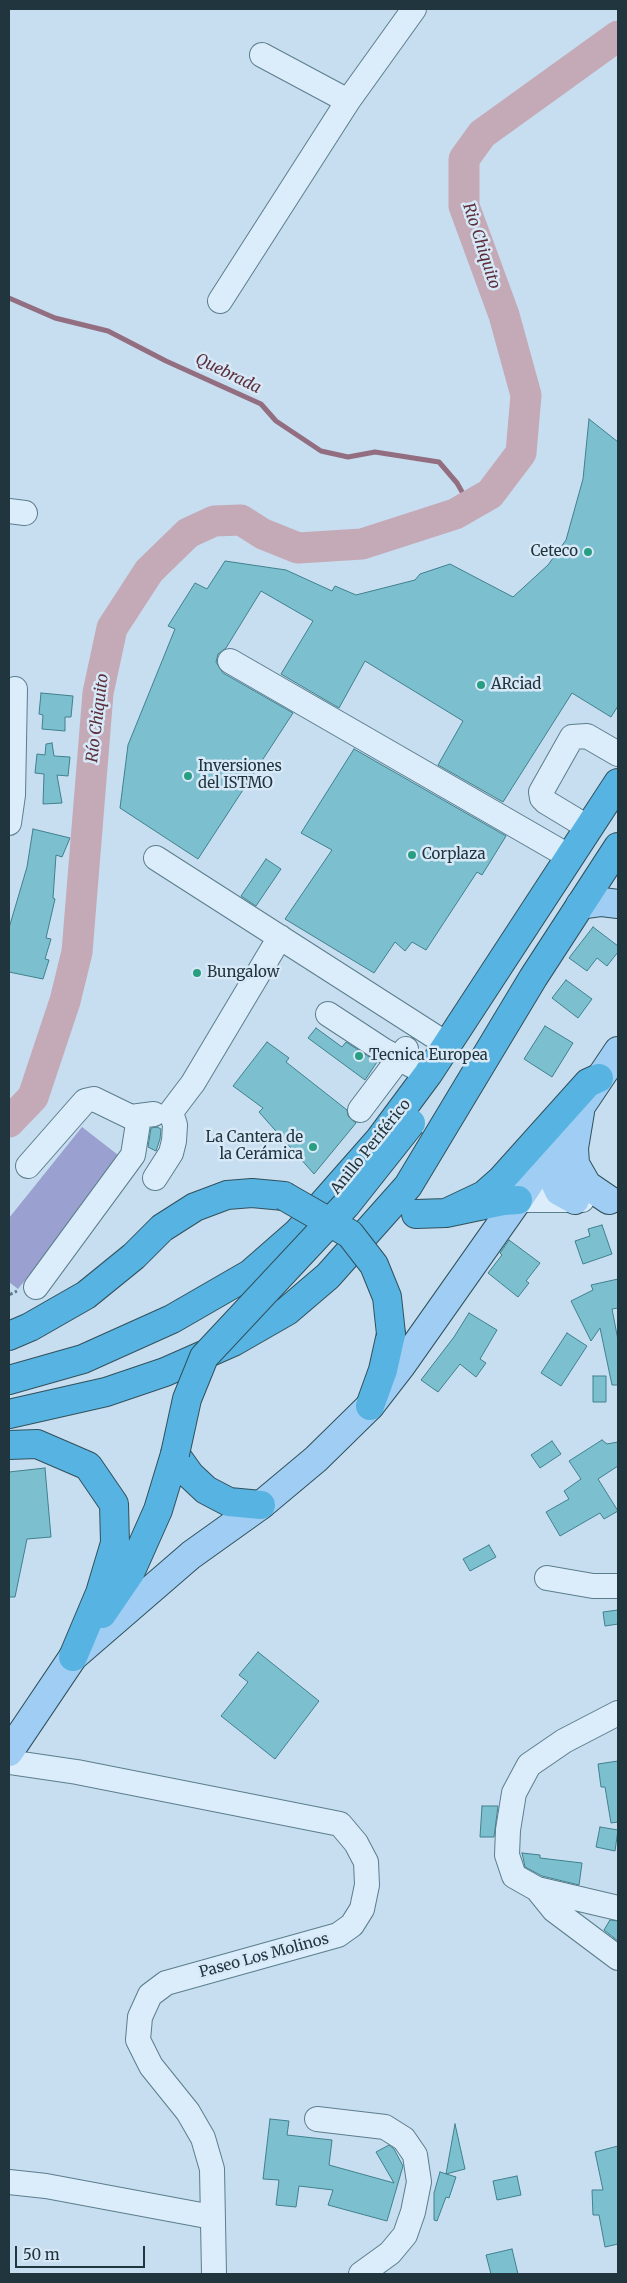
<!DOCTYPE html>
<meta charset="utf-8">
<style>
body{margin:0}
#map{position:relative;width:627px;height:2283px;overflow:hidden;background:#c7ddf0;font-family:Merriweather,serif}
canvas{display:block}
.frame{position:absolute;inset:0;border:10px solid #20353d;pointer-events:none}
.scale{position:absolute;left:15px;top:2246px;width:130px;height:22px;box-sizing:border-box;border:2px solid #20353d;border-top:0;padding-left:6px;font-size:15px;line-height:18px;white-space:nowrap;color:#20353d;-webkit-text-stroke:4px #d7e8f7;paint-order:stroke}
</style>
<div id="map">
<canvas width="627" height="2283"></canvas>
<div class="frame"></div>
<div class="scale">50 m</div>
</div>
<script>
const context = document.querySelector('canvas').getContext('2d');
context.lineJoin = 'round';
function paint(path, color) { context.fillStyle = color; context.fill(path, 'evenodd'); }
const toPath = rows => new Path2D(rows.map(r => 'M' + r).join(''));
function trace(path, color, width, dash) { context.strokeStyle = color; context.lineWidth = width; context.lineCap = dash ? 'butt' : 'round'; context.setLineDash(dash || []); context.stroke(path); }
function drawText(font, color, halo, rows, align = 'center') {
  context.font = font + ' Merriweather,serif'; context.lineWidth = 5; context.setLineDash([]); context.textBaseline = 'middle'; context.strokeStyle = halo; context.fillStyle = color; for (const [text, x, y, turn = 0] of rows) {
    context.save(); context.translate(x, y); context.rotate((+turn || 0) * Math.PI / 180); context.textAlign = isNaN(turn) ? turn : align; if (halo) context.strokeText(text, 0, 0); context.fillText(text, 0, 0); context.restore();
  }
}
const green = toPath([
 [82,1127,122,1158,18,1289,9,1282,9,1218]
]);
const stream = toPath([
 [9,298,55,318,108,331,166,361,261,404,276,421,321,451,348,457,375,452,439,462,457,483,469,504]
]);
const river = toPath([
 [9,1122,33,1097,65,1001,77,952,98,693,112,628,149,571,188,533,214,521,241,520,263,534,298,548,362,544,455,514,490,494,521,453,526,395,504,315,464,206,464,159,482,134,618,36]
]);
const building = toPath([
 [589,419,618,442,618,706,611,717,572,693,503,802,438,765,463,721,365,661,339,708,281,674,313,621,261,591,226,648,218,654,216,662,223,673,293,713,198,859,120,808,128,745,175,629,168,626,195,583,207,589,225,561,286,570,332,591,335,586,356,595,415,580,420,574,450,564,513,597,548,565,566,540,583,479,589,419],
 [41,693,73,696,71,717,65,717,65,731,42,729,43,715,39,714,41,693],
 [52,743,54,756,70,757,68,776,57,775,62,803,43,804,44,774,35,773,37,754,45,755,46,744,52,743],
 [354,749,506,836,482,875,477,872,426,950,412,942,405,951,395,942,374,973,285,919,332,850,301,833,354,749],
 [33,829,70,838,62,857,56,855,53,898,55,899,46,938,51,939,45,959,49,960,43,979,9,972,9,928,27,867,33,829],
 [266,859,281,869,256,906,241,896,266,859],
 [593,927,618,946,618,952,607,966,597,958,587,971,569,958,593,927],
 [566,980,592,999,578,1018,552,998,566,980],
 [545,1026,573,1043,552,1077,524,1059,545,1026],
 [316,1028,342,1047,346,1042,377,1062,365,1080,308,1038,316,1028],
 [267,1042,289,1058,286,1062,347,1110,348,1116,356,1123,314,1174,259,1112,263,1108,233,1086,267,1042],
 [157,1127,161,1129,160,1139,156,1151,148,1147,151,1128,157,1127],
 [602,1225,612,1254,583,1264,575,1241,590,1236,588,1229,602,1225],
 [509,1240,540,1263,526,1281,529,1283,518,1297,488,1273,502,1255,500,1253,509,1240],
 [618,1279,618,1308,612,1309,618,1340,618,1385,612,1385,600,1328,591,1341,571,1301,593,1290,591,1285,618,1279],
 [469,1313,497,1330,480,1359,486,1363,476,1377,460,1364,438,1392,421,1380,454,1337,469,1313],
 [567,1333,587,1346,561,1386,541,1373,567,1333],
 [593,1376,606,1376,606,1402,593,1402,593,1376],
 [602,1440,607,1444,618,1442,618,1466,598,1479,618,1511,604,1519,600,1513,560,1536,546,1512,569,1499,564,1491,581,1479,569,1461,602,1440],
 [552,1441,561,1454,540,1468,531,1455,552,1441],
 [45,1468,51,1537,27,1539,15,1597,9,1597,9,1472,45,1468],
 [489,1545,496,1557,470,1571,463,1559,489,1545],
 [618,1610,618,1624,605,1626,603,1612,618,1610],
 [258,1652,319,1701,275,1759,221,1716,248,1682,239,1675,258,1652],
 [618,1761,618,1822,611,1823,605,1787,601,1787,598,1764,618,1761],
 [482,1806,498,1806,494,1837,480,1837,482,1806],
 [600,1827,618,1830,615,1851,596,1847,600,1827],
 [522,1853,540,1855,540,1858,582,1863,579,1885,542,1876,525,1867,522,1853],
 [610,1920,618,1921,618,1941,604,1930,610,1920],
 [270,2119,289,2121,287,2135,332,2140,329,2165,394,2183,376,2152,389,2145,394,2149,403,2166,387,2221,328,2205,333,2190,299,2186,296,2207,276,2205,279,2180,263,2179,270,2119],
 [455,2124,465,2169,446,2174,455,2124],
 [618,2146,618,2244,605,2247,599,2215,593,2215,592,2190,603,2190,595,2152,618,2146],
 [440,2172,456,2177,449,2198,446,2197,437,2221,434,2220,434,2193,440,2172],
 [517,2176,521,2195,497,2200,493,2181,517,2176],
 [512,2249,518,2274,491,2274,486,2255,512,2249]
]);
const path = toPath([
 [9,1295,17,1291]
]);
const minor = toPath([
 [262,55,348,101],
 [220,301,348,101,414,9],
 [9,511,25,513],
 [230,661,570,857],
 [9,823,13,795,15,689],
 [589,828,546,802,542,798,541,792,572,737,587,736,618,754],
 [156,858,448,1045],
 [328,1014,383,1050,428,1074],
 [360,1110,406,1049],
 [28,1166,85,1101,94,1099,131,1117,154,1114],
 [155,1178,171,1153,174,1141,175,1125,171,1112,193,1083,280,937],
 [518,1200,582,1200],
 [36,1287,133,1155,139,1117],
 [547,1578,593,1586,618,1586],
 [618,1713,564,1741,529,1765,514,1793,508,1830,507,1855,514,1876,537,1889,618,1908],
 [9,1762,77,1772,340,1824,356,1843,366,1862,367,1885,362,1909,352,1925,338,1935,166,1983,150,1995,140,2017,138,2040,151,2066,188,2112,203,2138,212,2169,214,2274],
 [537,1889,554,1910,618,1958],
 [317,2119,385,2127,404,2139,415,2155,419,2182,413,2212,405,2235,390,2253,361,2274],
 [9,2182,46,2186,212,2217]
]);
const major = toPath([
 [580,905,602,902,618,904],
 [580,1112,574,1148,575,1164,587,1185,609,1200],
 [549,1151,551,1174,559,1191,575,1200],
 [9,1752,73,1657,191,1555,261,1505,316,1459,370,1406,401,1366,518,1200,618,1051]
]);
const highway = toPath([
 [446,1213,484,1195,501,1180,588,1083,599,1078],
 [416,1214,446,1213,503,1201,518,1200],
 [9,1336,30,1327,86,1295,134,1256,162,1228,195,1207,227,1195,252,1193,284,1196],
 [9,1380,83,1359,172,1319,250,1274,298,1232,379,1140,428,1074,618,783],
 [370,1406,383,1370,391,1334],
 [9,1414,106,1392,165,1372,233,1342,287,1311,328,1276,408,1186,533,978,618,847],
 [9,1445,37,1444,88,1466,114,1504,115,1543,100,1593,73,1657],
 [175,1454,190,1475,206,1490,229,1502,261,1505],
 [102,1614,130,1573,158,1510,175,1454]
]);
const highwayBridge = toPath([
 [284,1196,350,1234,374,1265,387,1297,391,1334],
 [175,1454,187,1399,204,1357,346,1205,411,1123]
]);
const markers = [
 [588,552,5,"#299e83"],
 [481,685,5,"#299e83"],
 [188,776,5,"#299e83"],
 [412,855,5,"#299e83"],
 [197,973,5,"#299e83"],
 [359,1056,5,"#299e83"],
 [313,1147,5,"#299e83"]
];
const poiNames = [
 ["Ceteco",578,552,"right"],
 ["ARciad",491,685],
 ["Inversiones",198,767],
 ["del ISTMO",198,784],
 ["Corplaza",422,855],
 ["Bungalow",207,973],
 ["Tecnica Europea",369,1056],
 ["La Cantera de",303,1138,"right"],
 ["la Cerámica",303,1155,"right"]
];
const streetNames = [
 ["Anillo Periférico",371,1147,-51],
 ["Paseo Los Molinos",264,1956,-15]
];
const waterNames = [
 ["Rio Chiquito",481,246,72],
 ["Quebrada",228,374,26],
 ["Río Chiquito",98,718,-83]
];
paint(green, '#9aa0cf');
trace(stream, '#936e80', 5);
trace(river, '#c4a9b7', 31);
paint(building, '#7cc0cf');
trace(building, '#40808d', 1);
trace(minor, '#5b7e8d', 26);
trace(major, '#30515b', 30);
trace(highway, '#30515b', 30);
trace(path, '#5b7e8d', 3, [4, 2.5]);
trace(minor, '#dbecfa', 24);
trace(major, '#9fcdf3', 28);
trace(highway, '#57b3e1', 28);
trace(highwayBridge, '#30515b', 30, []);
trace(highwayBridge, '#57b3e1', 28);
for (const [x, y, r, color] of markers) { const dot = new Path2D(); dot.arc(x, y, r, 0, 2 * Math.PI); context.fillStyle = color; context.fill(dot); trace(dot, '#d7e8f7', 2); }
drawText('15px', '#20353d', '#d7e8f7', poiNames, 'left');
drawText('15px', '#20353d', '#d7e8f7', streetNames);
drawText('italic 16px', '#5d2f3c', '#d7e8f7', waterNames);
</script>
